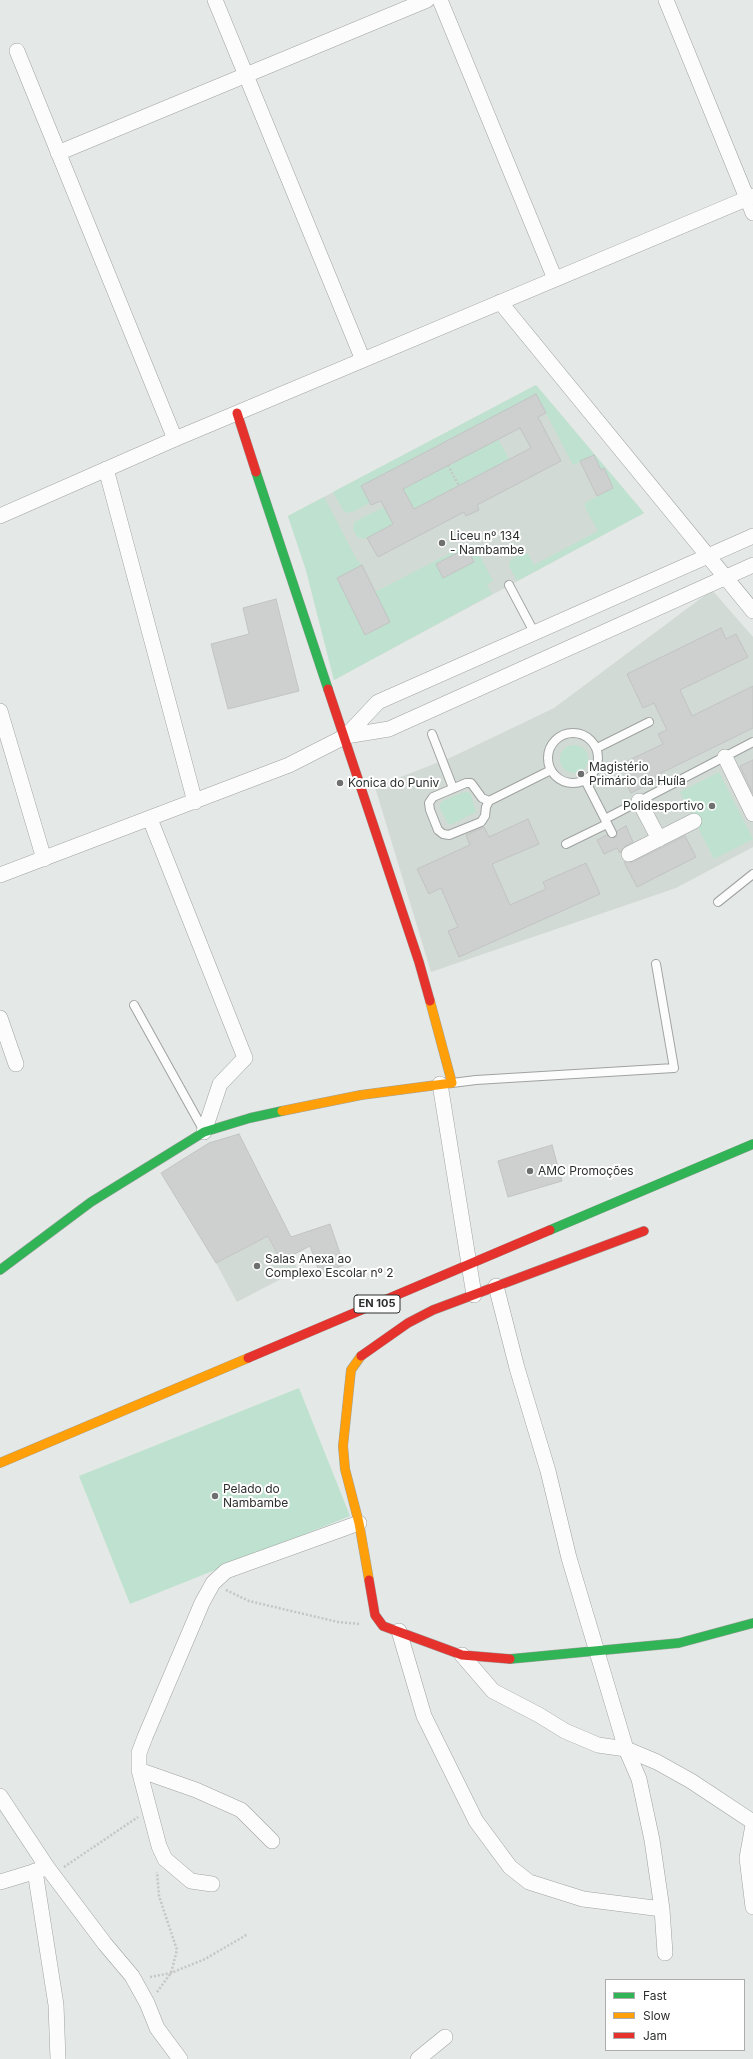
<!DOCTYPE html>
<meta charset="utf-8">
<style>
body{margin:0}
#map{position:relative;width:753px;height:2059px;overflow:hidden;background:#e4e8e6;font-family:Inter,sans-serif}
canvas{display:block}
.legend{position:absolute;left:605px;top:1979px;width:140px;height:72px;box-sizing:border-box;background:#fff;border:1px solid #abacab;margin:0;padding:5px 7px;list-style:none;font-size:12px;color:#2d2f2e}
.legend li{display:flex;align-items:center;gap:8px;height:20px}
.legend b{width:20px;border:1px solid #abacab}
</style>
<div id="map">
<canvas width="753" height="2059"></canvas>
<ul class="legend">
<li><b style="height:5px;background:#30b455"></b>Fast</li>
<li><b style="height:5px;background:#ff9f0a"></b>Slow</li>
<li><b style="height:5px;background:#e5322d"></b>Jam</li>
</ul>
</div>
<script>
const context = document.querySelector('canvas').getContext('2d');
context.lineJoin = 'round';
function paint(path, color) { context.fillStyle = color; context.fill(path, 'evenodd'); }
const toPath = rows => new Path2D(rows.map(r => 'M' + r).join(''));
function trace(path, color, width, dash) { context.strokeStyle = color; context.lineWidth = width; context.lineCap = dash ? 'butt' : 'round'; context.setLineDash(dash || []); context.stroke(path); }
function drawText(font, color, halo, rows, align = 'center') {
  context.font = font + ' Inter,sans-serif'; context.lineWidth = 4; context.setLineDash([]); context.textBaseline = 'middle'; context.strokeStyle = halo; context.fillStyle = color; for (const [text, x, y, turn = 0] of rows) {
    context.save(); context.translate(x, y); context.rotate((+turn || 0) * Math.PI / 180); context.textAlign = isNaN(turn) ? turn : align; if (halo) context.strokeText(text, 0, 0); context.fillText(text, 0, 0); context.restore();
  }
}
const built = toPath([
 [536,385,644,513,334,680,306,570,288,516],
 [712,590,753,637,753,847,676,888,431,972,375,787,452,757,554,708],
 [268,1236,281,1261,291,1256,298,1270,237,1302,216,1263]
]);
const green = toPath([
 [536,385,644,513,517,581,509,566,511,559,525,553,528,554,534,565,598,531,585,507,585,503,613,488,604,469,601,470,594,456,573,465,536,394,370,503,352,512,347,513,343,510,333,492],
 [498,439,509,459,414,509,403,489],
 [324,497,357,560,362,565,337,578,365,635,390,622,375,592,468,544,476,548,493,581,487,585,492,594,334,680,306,570,288,516],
 [384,507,393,524,364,539,357,537,353,529,354,522],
 '560 759a14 14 0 1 1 28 0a14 14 0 1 1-28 0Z',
 [719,772,753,839,714,859,680,792],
 [464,792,468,792,471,795,476,812,452,824,448,824,440,808,440,804,443,801],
 [299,1388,350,1516,130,1604,79,1476]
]);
const building = toPath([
 [536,394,546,413,538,417,561,461,477,505,479,510,466,516,464,512,378,557,367,538,393,524,381,501,371,505,361,486,536,394],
 [520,428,531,448,414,509,403,489,520,428],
 [594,455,601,470,604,468,613,488,597,496,580,461,594,455],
 [467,548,474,562,443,578,436,564,467,548],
 [362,565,390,622,365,635,337,578,362,565],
 [276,599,299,691,228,709,211,644,249,634,243,608,276,599],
 [721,628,726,639,736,634,748,657,680,690,692,716,753,686,753,728,655,776,657,780,631,793,623,778,627,776,621,764,663,744,658,734,667,730,654,703,643,708,627,674,721,628],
 [753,760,753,794,740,766,753,760],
 [528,819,539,844,492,864,510,905,546,889,543,882,586,863,600,894,459,957,448,931,458,927,441,888,429,894,417,869,470,845,466,835,484,827,489,837,528,819],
 [626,826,633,842,625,846,620,853,617,848,604,854,597,840,607,835,614,838,617,836,617,831,626,826],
 [685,836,696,857,637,887,624,862,633,862,685,836],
 [239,1134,291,1237,330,1224,344,1265,320,1274,310,1246,281,1261,268,1236,216,1263,161,1173,209,1143,239,1134],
 [552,1145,562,1181,508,1197,498,1161,552,1145]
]);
const path = toPath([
 [448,465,459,486],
 [226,1590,249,1601,338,1622,360,1624],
 [64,1867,138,1817],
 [150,1977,171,1973,205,1959,248,1934],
 [157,1992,171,1973,177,1950,159,1896,157,1872]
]);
const lane = toPath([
 [509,585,534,632],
 '548 758a25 25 0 1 1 50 0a25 25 0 1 1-50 0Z',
 [432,734,453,788],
 [597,748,649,722],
 [585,780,612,833],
 [489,801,482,798,471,783,466,783,433,797,429,803,430,810,438,830,443,834,449,835,481,822,485,816,486,807,489,801,551,770],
 [605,819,753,742],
 [566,844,607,824],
 [718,902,753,874],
 [134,1005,204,1131],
 [452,1083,476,1080,674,1068,656,964]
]);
const street = toPath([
 [215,0,363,360],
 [440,0,555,279],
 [666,0,753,213],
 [17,51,175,439],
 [58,153,427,0],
 [500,302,753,611],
 [106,469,195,802],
 [0,516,175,439,753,196],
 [0,711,44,859],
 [346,736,378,702,753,536],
 [725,757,753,814],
 [639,801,659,839],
 [150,819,245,1058,220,1084,204,1132],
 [629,854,694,821],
 [0,875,289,765,346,736,389,729,753,565],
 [0,1018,16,1064],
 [440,1084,474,1295],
 [496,1286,517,1368,548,1471,569,1558,626,1749,639,1779,652,1840,662,1909,665,1953],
 [399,1631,424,1716,476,1821,510,1867,529,1882,583,1899,662,1909],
 [462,1655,493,1691,539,1715,565,1731,598,1745,626,1749,657,1762,691,1781,753,1822],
 [139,1770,196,1790,241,1810,272,1841],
 [0,1796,47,1867,105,1944,132,1976,147,2003,157,2028,180,2059],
 [753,1825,747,1858,753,1907],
 [35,1871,56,2005,58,2059],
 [0,1882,43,1869],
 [212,1884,191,1881,165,1859,159,1846,139,1770,139,1753,145,1737,202,1603,213,1583,226,1571,359,1523],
 [418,2059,445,2037]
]);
const fast = toPath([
 [256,472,328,689],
 [550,1230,753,1144],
 [0,1270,91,1202,204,1132,250,1118,282,1111],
 [510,1659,679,1643,753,1623]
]);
const slow = toPath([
 [282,1111,361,1095,452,1083,430,1001],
 [361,1356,351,1370,343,1446,345,1469,359,1523,369,1580],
 [0,1463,248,1358]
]);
const jam = toPath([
 [237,413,256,472],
 [328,689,419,962,430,1001],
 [361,1356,408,1323,433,1310,644,1231],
 [248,1358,550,1230],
 [369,1580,375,1615,383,1626,462,1655,510,1659]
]);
const markers = [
 [442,543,4,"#6d706e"],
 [581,774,4,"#6d706e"],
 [340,783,4,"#6d706e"],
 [712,806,4,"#6d706e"],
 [530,1171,4,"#6d706e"],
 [257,1266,4,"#6d706e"],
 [215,1496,4,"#6d706e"]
];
const shields = [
 [377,1304,46]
];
const shieldNames = [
 ["EN 105",377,1304]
];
const poiNames = [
 ["Liceu nº 134",450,536],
 ["- Nambambe",450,550],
 ["Magistério",589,767],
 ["Primário da Huíla",589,781],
 ["Konica do Puniv",348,783],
 ["Polidesportivo",704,806,"right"],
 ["AMC Promoções",538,1171],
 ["Salas Anexa ao",265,1259],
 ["Complexo Escolar nº 2",265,1273],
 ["Pelado do",223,1489],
 ["Nambambe",223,1503]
];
paint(built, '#d2dad5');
paint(green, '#bee2cf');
paint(building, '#ced0d0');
trace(building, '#c2c4c4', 1);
trace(lane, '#9fa2a0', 10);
trace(street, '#9fa2a0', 16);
trace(fast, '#9fa2a0', 10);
trace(slow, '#9fa2a0', 10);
trace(jam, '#9fa2a0', 10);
trace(path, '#c5c6c6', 2.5, [2, 2]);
trace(lane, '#fbfcfb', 8);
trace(street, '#fbfcfb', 15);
trace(fast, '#30b455', 9);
trace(slow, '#ff9f0a', 9);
trace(jam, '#e5322d', 9);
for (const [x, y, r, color] of markers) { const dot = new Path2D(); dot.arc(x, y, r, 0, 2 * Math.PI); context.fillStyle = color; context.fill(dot); trace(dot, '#fff', 1.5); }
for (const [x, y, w] of shields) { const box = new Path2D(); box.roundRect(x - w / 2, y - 9, w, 18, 3); context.fillStyle = '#fff'; context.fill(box); trace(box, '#2d2f2e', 1); }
drawText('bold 11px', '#2d2f2e', null, shieldNames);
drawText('12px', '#2d2f2e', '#fff', poiNames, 'left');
</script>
